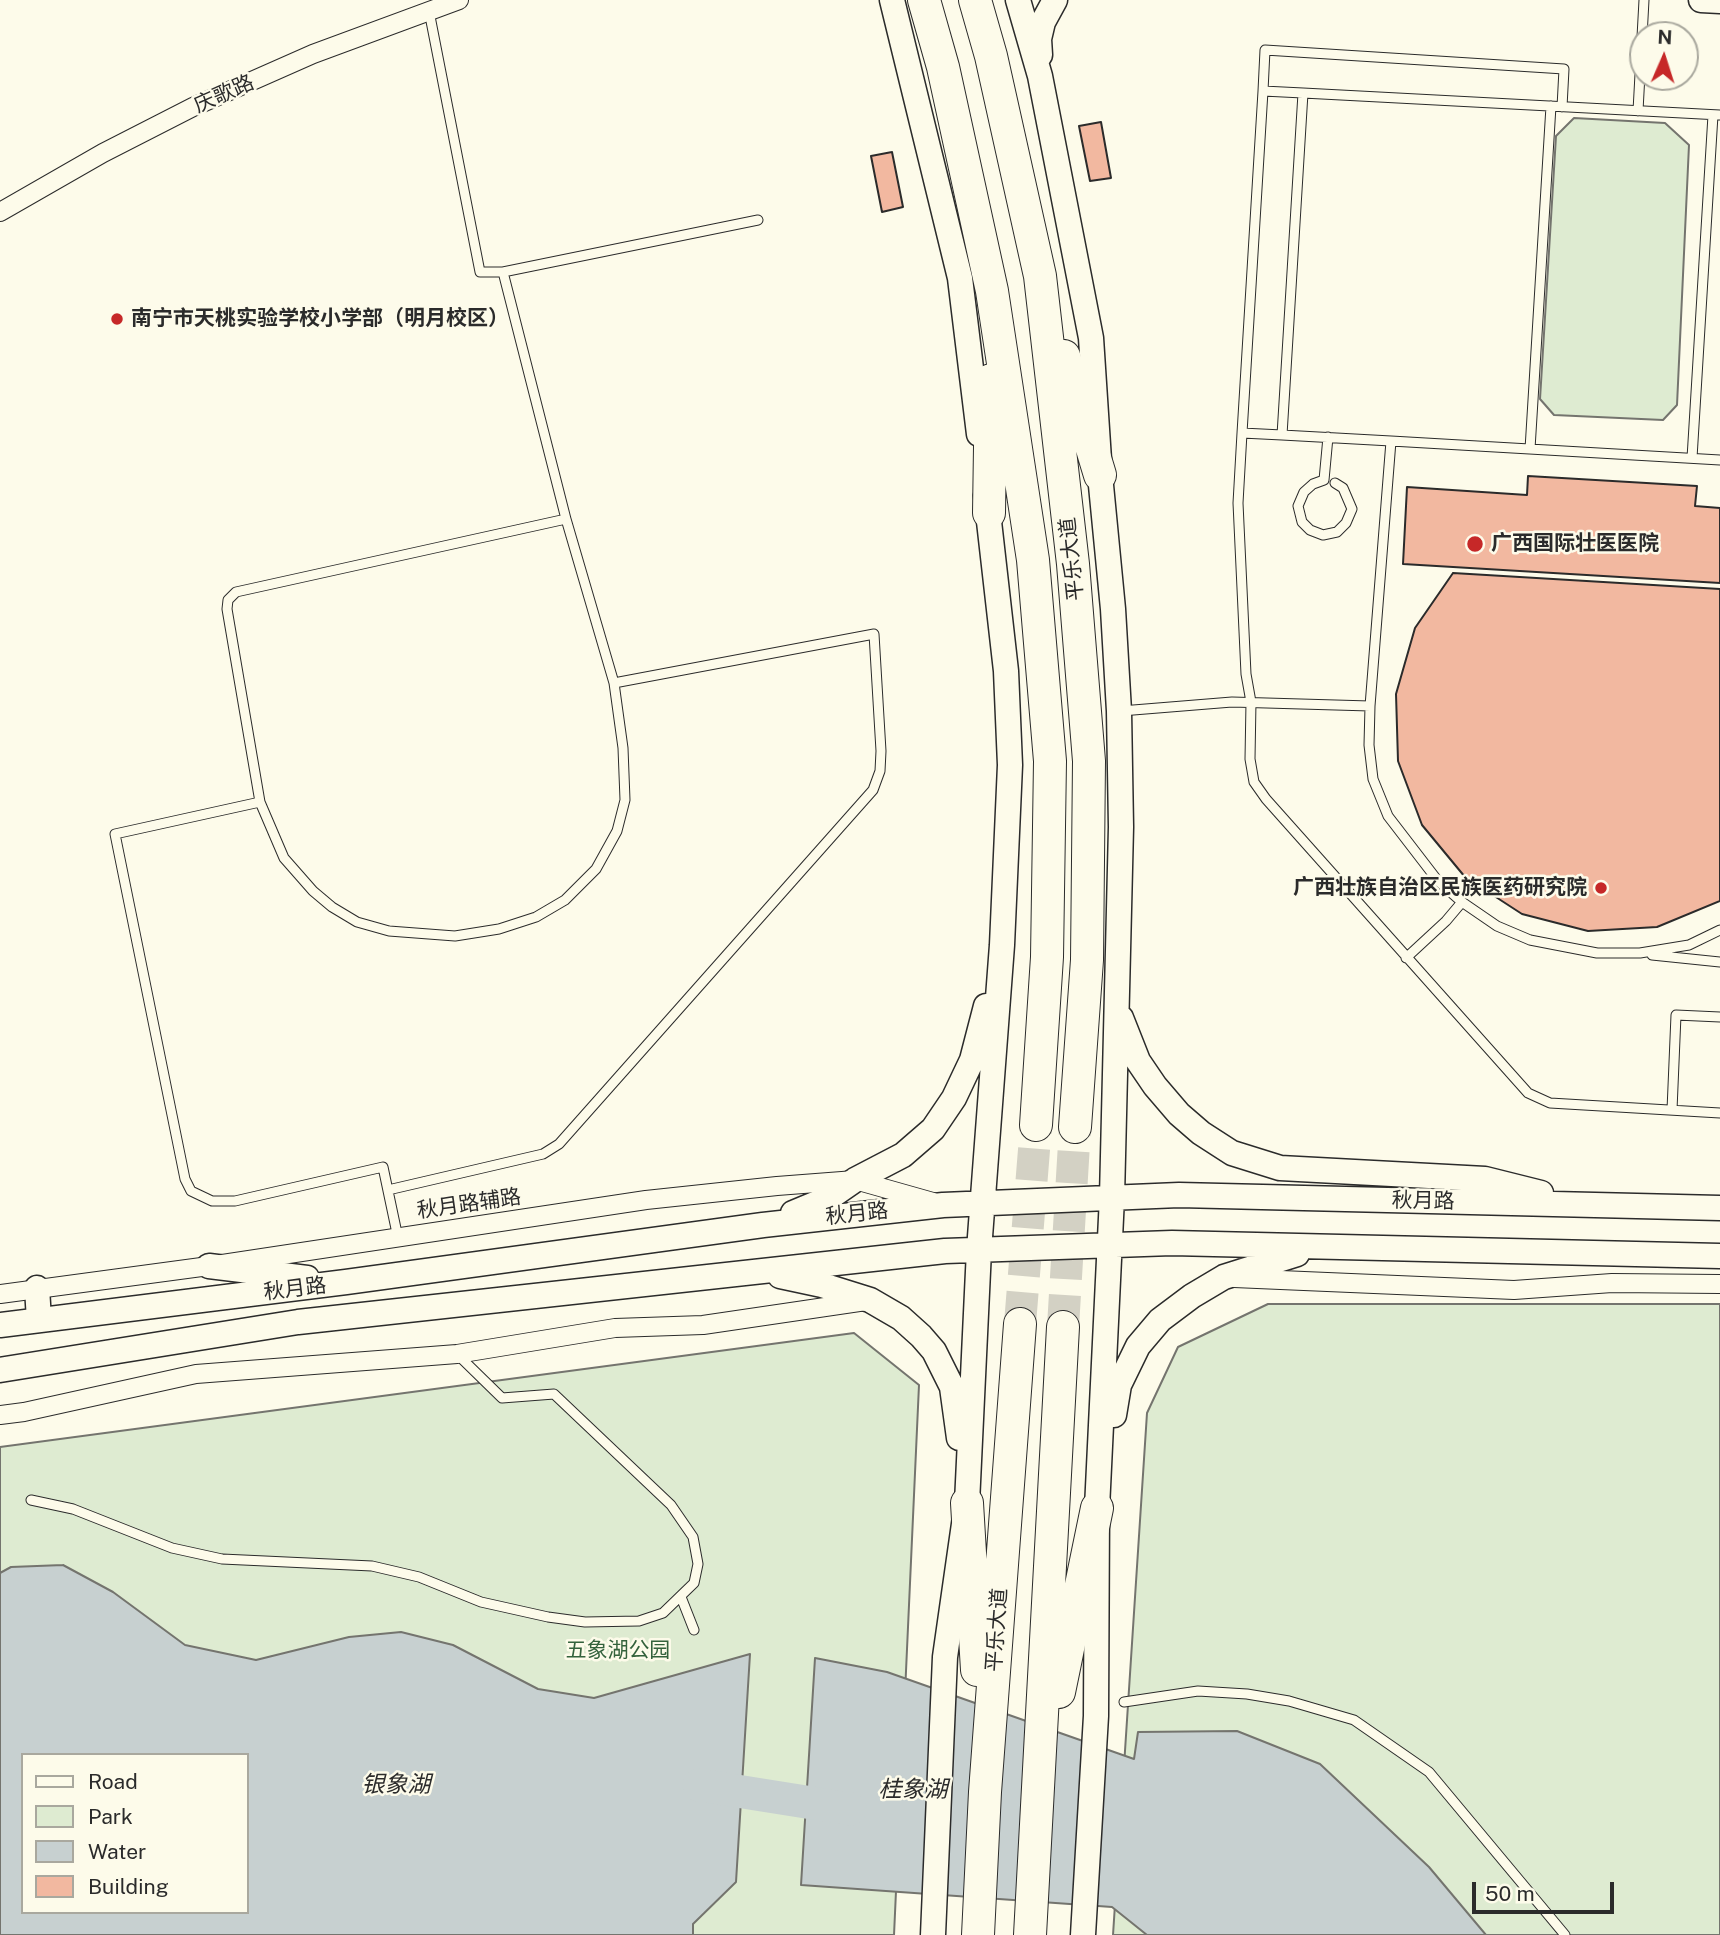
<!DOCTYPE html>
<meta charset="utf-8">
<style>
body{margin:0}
#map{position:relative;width:1720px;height:1935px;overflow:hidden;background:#fdfbea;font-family:"Public Sans",sans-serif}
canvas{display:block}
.legend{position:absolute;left:21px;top:1753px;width:228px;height:161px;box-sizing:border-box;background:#fdfbea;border:2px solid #a9a89e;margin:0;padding:9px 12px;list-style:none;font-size:21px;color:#2b2b2b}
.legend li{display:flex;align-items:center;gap:14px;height:35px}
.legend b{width:35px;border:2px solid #a9a89e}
.north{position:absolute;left:1629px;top:21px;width:70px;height:70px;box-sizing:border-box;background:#fdfbea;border:2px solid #a9a89e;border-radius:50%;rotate:3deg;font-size:19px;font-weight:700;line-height:28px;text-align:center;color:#2b2b2b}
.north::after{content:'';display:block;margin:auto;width:24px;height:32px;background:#c62828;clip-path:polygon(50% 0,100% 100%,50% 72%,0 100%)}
.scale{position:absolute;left:1472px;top:1882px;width:142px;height:32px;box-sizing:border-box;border:4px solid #2b2b2b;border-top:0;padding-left:9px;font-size:21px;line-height:24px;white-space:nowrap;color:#2b2b2b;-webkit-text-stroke:5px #fdfbea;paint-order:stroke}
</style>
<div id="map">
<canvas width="1720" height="1935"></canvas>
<ul class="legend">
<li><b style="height:9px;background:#fdfbea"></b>Road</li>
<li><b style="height:19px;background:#deebd1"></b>Park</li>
<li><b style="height:19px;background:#c7d0d0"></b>Water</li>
<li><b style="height:19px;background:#f2b8a0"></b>Building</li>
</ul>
<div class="north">N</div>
<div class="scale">50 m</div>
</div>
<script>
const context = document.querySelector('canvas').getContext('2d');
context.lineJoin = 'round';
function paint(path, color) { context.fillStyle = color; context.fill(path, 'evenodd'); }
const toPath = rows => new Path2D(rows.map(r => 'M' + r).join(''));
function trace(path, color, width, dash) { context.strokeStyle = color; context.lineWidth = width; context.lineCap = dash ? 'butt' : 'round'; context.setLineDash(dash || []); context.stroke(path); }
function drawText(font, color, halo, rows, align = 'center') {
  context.font = font + ' "Public Sans","Noto Sans SC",sans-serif'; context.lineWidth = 5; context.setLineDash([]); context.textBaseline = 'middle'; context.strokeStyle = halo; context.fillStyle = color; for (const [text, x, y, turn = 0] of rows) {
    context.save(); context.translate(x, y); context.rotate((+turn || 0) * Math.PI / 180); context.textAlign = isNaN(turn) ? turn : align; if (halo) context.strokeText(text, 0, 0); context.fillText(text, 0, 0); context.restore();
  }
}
const green = toPath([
 [1574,118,1665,123,1689,145,1677,405,1663,420,1554,415,1540,399,1556,136,1574,118],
 [1268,1304,1720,1304,1720,1935,1113,1935,1147,1413,1178,1347,1268,1304],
 [854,1333,919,1385,894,1935,0,1935,0,1447,854,1333],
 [23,1755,247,1755,247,1912,23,1912,23,1755]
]);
const water = toPath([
 [63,1565,113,1592,185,1645,256,1660,349,1637,401,1632,453,1645,538,1689,594,1698,750,1654,736,1882,693,1924,693,1935,0,1935,0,1573,11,1567,63,1565],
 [23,1755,247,1755,247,1912,23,1912,23,1755],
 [815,1658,887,1672,1134,1759,1138,1732,1237,1731,1320,1764,1429,1867,1486,1935,1147,1935,1112,1907,801,1885,815,1658]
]);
const river = toPath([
 [699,1785,850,1809]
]);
const building = toPath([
 [1101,122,1111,178,1090,181,1079,126,1101,122],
 [892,152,903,207,882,212,871,156,892,152],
 [1528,476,1697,486,1695,506,1720,508,1720,583,1403,564,1407,487,1527,495,1528,476],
 [1453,573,1720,589,1720,901,1657,927,1588,931,1522,914,1465,877,1422,825,1398,761,1396,694,1415,628,1453,573]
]);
const highwayTunnel = toPath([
 [1020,1324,1036,1125],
 [1063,1327,1075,1127]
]);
const lane = toPath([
 [429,11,480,272,503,272,758,220],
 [1263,91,1265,50,1564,69,1562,107],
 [1638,111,1644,0],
 [503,272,566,519],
 [1242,433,1263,91,1303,93],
 [1282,435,1242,433,1238,503,1246,674,1251,702,1250,759,1254,782,1266,799,1528,1093,1550,1103,1720,1113],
 [1328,437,1324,480,1313,484,1304,492,1298,506,1302,522,1310,530,1323,535,1337,532,1346,523,1352,509,1343,488,1335,483],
 [1391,441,1282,435,1303,93,1720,115],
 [1530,449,1551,106],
 [1692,458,1713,115],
 [566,519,614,683,623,748,625,800,617,831,596,869,565,900,536,917,499,929,455,936,389,931,357,922,332,907,313,891,284,858,260,802,227,609,228,600,236,592,566,519],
 [1370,706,1391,441,1720,460],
 [1121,711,1232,702,1370,706,1369,745,1373,779,1388,816,1438,881,1462,902,1497,926,1530,940,1597,953,1640,953,1689,945,1720,930],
 [260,802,115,834,185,1179,191,1191,212,1201,235,1201,383,1167,398,1238],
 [1652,955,1720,962],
 [1406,958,1446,921,1462,902],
 [1672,1110,1676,1015,1720,1017],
 [388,1190,543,1154,559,1144,873,790,880,771,881,751,874,634,614,683],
 [31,1500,73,1509,172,1548,222,1559,372,1566,419,1577,481,1602,548,1617,585,1622,639,1621,663,1613,694,1583,698,1564,693,1537,671,1505,554,1394,502,1398,458,1355],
 [681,1597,694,1630],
 [1124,1702,1198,1691,1247,1694,1289,1701,1354,1720,1429,1772,1565,1935]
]);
const street = toPath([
 [0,212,103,153,193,107,313,54,459,0],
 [1234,1278,1514,1290,1612,1283,1720,1284],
 [0,1294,209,1266,646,1200,777,1186,855,1180,933,1202],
 [0,1415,24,1412,196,1374,457,1354,615,1328,703,1325,866,1301]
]);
const secondary = toPath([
 [892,0,960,278,979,434],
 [1018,0,1040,76,1091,338,1100,475,1113,609,1119,711,1121,827,1112,1197,1097,1508,1096,1716,1083,1935],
 [1701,0,1720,1],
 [1040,55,1039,39,1043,22,1055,0],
 [1121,1018,1138,1061,1155,1086,1179,1114,1201,1133,1232,1153,1280,1168,1485,1179,1541,1193],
 [793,1213,829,1198,855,1180,903,1155,933,1129,954,1098,972,1060,986,1006],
 [209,1266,307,1278],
 [780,1276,822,1285,870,1300,901,1318,921,1336,934,1351,952,1387,959,1438],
 [37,1288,39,1320],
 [0,1325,346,1282,763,1225,943,1205,1179,1195,1720,1208],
 [0,1370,298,1322,945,1251,1172,1243,1720,1256],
 [1114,1415,1119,1385,1138,1346,1160,1320,1192,1296,1224,1277,1297,1254],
 [933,1935,945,1657,967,1503,979,1250,1002,945,1010,765,1006,671,986,495]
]);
const highway = toPath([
 [924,0,943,67,992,291,1033,560,1050,761,1047,957,1036,1125],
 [975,0,991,56,1040,276,1073,564,1089,761,1087,960,1075,1127],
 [1064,356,1100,475],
 [989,513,991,380],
 [967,1503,977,1670],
 [1059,1692,1097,1508],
 [978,1935,985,1792,1020,1324],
 [1030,1935,1063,1327]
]);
const markers = [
 [117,319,7,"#c62828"],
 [1475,544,9,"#c62828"],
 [1601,888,7,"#c62828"]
];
const streetNames = [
 ["庆歌路",224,94,-24],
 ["平乐大道",1072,559,-96],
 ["秋月路",1423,1201,1],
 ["秋月路辅路",469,1204,-8],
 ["秋月路",857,1214,-6],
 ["秋月路",295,1289,-7],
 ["平乐大道",997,1630,-86]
];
const poiNames = [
 ["南宁市天桃实验学校小学部（明月校区）",131,319],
 ["广西国际壮医医院",1491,544],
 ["广西壮族自治区民族医药研究院",1587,888,"right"]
];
const parkNames = [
 ["五象湖公园",618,1651]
];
const waterNames = [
 ["银象湖",396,1785],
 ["桂象湖",913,1790]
];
paint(green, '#deebd1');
trace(green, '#74746e', 2);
paint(water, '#c7d0d0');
trace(water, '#74746e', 2);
trace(river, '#c7d0d0', 33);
paint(building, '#f2b8a0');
trace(building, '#2b2b2b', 2);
trace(highwayTunnel, '#d3d1c4', 32, [32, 16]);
trace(lane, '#2b2b2b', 11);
trace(street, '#2b2b2b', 20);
trace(secondary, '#2b2b2b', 27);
trace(highway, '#2b2b2b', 34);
trace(lane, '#fdfbea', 9);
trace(street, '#fdfbea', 18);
trace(secondary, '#fdfbea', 24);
trace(highway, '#fdfbea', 32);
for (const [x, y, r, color] of markers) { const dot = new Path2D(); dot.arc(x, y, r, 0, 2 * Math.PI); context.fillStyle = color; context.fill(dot); trace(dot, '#fdfbea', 2.5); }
drawText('21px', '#2b2b2b', '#fdfbea', streetNames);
drawText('bold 21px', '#2b2b2b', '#fdfbea', poiNames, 'left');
drawText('21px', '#34623c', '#fdfbea', parkNames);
drawText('italic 23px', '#2b2b2b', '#fdfbea', waterNames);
</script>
